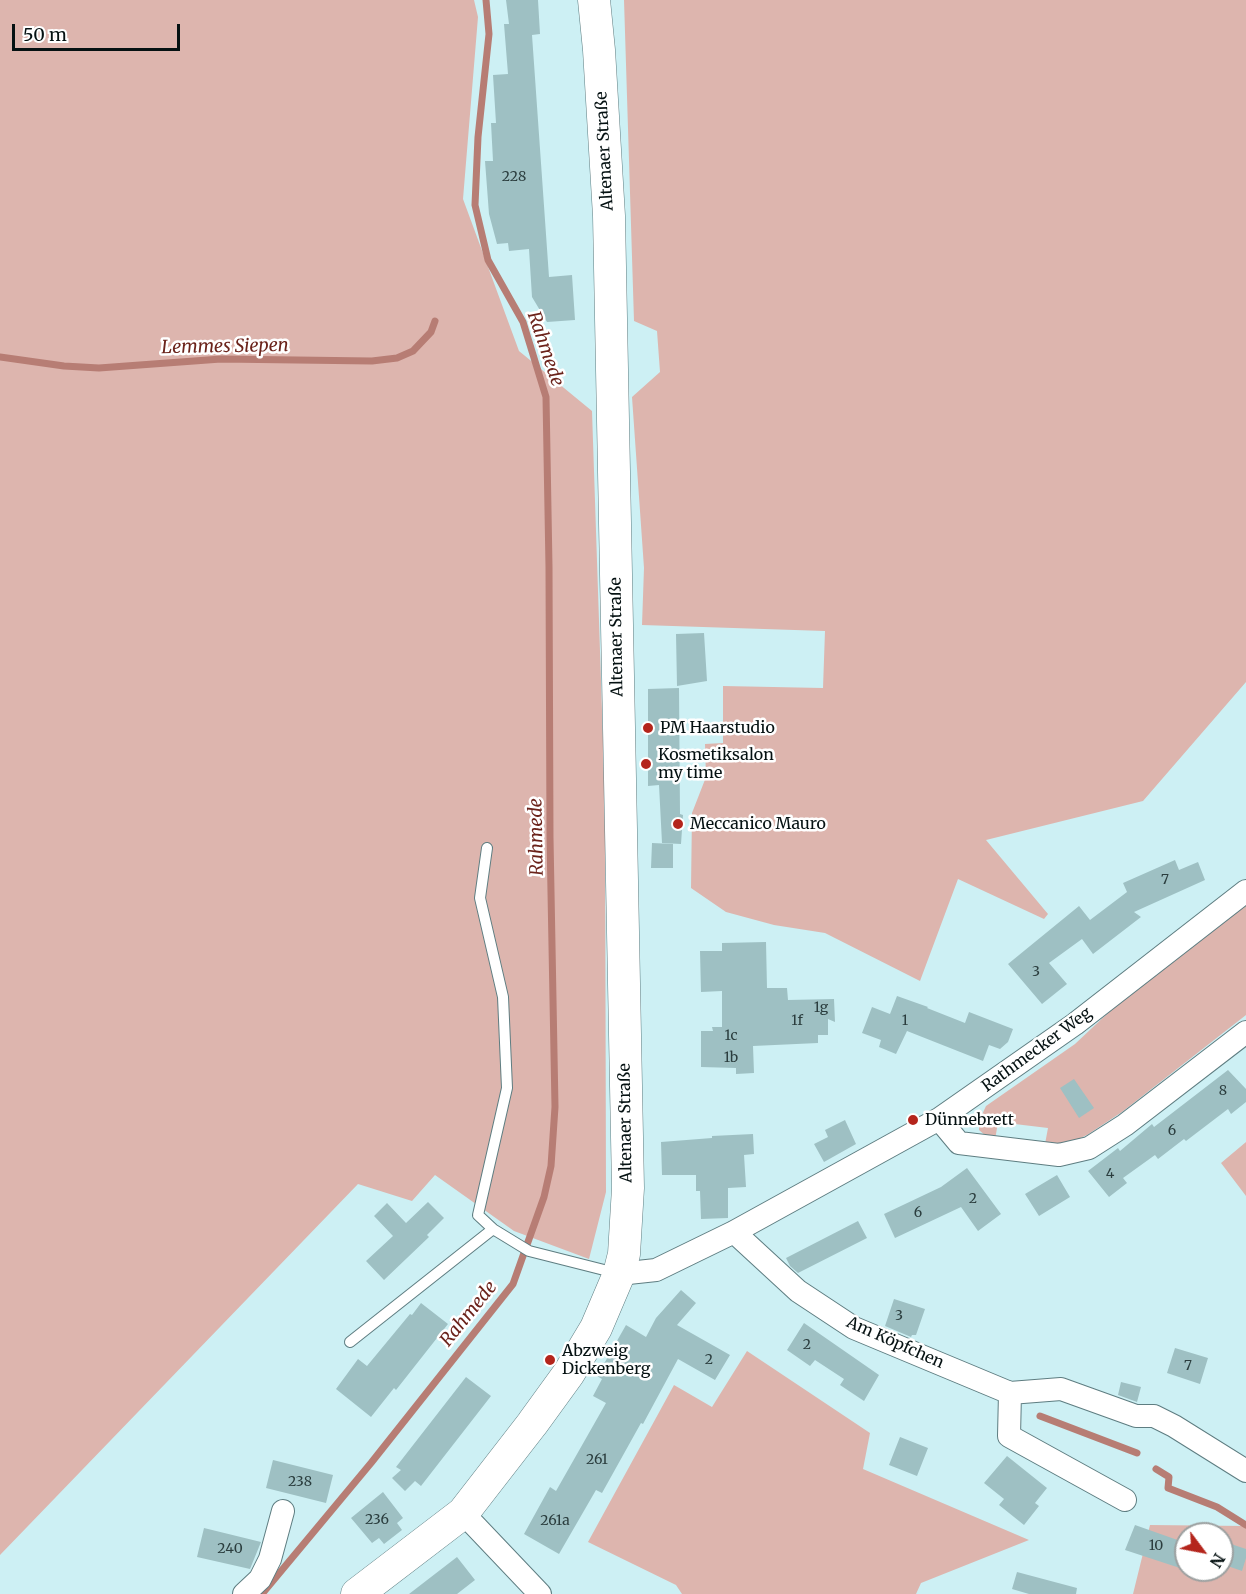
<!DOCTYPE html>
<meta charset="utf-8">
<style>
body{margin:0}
#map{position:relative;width:1246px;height:1594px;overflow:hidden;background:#cdf0f4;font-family:Merriweather,serif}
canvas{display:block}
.north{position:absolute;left:1174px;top:1522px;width:60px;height:60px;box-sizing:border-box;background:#fff;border:2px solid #9ba0a0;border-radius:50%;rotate:122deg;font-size:16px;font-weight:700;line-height:24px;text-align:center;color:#051112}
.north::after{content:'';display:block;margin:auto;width:21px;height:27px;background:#b4251c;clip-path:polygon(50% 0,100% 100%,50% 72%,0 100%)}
.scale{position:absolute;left:12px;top:24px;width:168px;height:27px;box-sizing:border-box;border:3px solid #051112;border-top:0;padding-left:8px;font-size:18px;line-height:21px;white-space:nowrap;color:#051112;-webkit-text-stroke:4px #fff;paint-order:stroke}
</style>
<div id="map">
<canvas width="1246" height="1594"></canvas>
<div class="north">N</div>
<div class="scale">50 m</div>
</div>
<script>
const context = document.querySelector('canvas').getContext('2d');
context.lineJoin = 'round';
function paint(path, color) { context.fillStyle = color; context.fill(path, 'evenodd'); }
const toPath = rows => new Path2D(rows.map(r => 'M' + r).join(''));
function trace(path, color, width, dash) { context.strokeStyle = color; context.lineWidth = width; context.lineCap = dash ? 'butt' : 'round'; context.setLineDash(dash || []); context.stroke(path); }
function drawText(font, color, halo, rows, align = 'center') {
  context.font = font + ' Merriweather,serif'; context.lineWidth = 5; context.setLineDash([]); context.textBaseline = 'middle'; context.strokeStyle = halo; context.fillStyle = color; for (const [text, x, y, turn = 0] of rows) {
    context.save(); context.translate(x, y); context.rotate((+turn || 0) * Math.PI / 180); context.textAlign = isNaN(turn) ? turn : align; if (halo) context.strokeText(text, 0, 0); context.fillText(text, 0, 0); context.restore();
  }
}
const green = toPath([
 [0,0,474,0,478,17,463,199,519,351,592,411,605,801,606,1192,589,1259,514,1231,435,1175,412,1201,358,1184,0,1555],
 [624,0,1246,0,1246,682,1143,801,986,840,1048,914,1044,919,958,879,920,981,825,933,774,925,726,912,691,888,692,813,706,777,705,744,723,743,723,686,823,688,825,631,642,625,644,568,632,397,660,372,657,331,634,321],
 [1246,901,1246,1015,1122,1112,1087,1135,1065,1145,1045,1144,1048,1128,998,1122,995,1140,987,1137,979,1130,979,1121,986,1106,1075,1044,1177,948],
 [1246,1142,1246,1196,1221,1163],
 [747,1351,870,1433,863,1469,1029,1540,921,1583,916,1594,682,1594,676,1585,588,1542,674,1385,712,1407],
 [1150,1525,1246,1526,1246,1594,1133,1594],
 [1186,1534,1222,1534,1222,1570,1186,1570]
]);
const stream = toPath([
 [0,357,64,366,99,368,221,359,372,361,397,358,413,351,431,332,435,321],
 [1040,1416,1137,1453],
 [1156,1469,1169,1477,1168,1488,1217,1507,1246,1525],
 [262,1594,371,1463,513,1284,544,1197,551,1166,555,1107,550,838,549,567,546,397,523,322,488,260,475,205,478,137,489,34,486,0]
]);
const building = toPath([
 [506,0,538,0,540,34,532,35,549,277,572,275,575,320,547,322,532,297,529,249,509,251,508,243,497,244,489,214,485,161,493,161,491,123,496,123,493,75,508,74,504,24,509,24],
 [704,633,707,681,677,686,676,634],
 [679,688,680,814,683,815,681,844,662,843,659,785,648,786,648,689],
 [652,843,673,844,673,868,651,868],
 [1175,860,1179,870,1198,862,1205,880,1134,912,1141,917,1093,954,1082,939,1049,963,1067,984,1042,1004,1008,964,1079,906,1090,920,1127,892,1123,883],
 [766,942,767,988,787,988,788,1000,834,999,835,1022,828,1019,828,1035,818,1035,818,1043,753,1046,754,1073,736,1074,736,1068,701,1067,701,1031,713,1031,712,1027,722,1027,722,991,701,992,700,951,722,951,722,943],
 [897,996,928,1007,927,1008,965,1023,969,1012,1013,1029,1008,1042,1000,1049,989,1045,983,1061,907,1031,896,1054,879,1047,881,1040,862,1033,872,1007,890,1014],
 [1228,1070,1246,1089,1246,1102,1231,1114,1228,1109,1186,1141,1184,1139,1158,1159,1155,1155,1123,1178,1127,1183,1109,1197,1088,1171,1118,1148,1120,1151,1152,1124,1154,1127],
 [1074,1079,1094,1108,1079,1118,1060,1088],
 [845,1120,856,1144,824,1162,814,1144,828,1137,825,1130],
 [753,1134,754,1154,744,1155,746,1187,728,1188,728,1218,701,1219,700,1191,696,1191,696,1175,662,1175,661,1142,712,1138,712,1136],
 [967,1168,1001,1214,978,1231,961,1207,895,1238,884,1214,941,1187],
 [1057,1175,1070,1197,1039,1216,1025,1194],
 [428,1202,444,1218,427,1235,429,1237,384,1280,366,1261,393,1236,374,1216,387,1203,406,1223],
 [858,1221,867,1238,798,1273,790,1266,786,1258],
 [681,1290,696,1303,677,1325,730,1355,715,1380,678,1359,643,1424,641,1423,602,1493,596,1490,559,1554,524,1534,550,1487,556,1491,606,1403,593,1396,602,1379,597,1376,626,1325,646,1337,656,1318],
 [894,1299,925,1309,916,1335,912,1335,911,1337,885,1326],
 [421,1303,448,1324,396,1390,394,1388,371,1417,336,1389,358,1359,367,1366,410,1314,412,1315],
 [804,1323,879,1375,864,1401,840,1385,844,1379,815,1360,810,1366,787,1350],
 [1175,1348,1208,1358,1200,1384,1167,1373],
 [466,1377,491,1396,421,1486,415,1481,405,1491,392,1478,401,1470,396,1467],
 [1121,1382,1141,1387,1137,1402,1118,1395],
 [900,1437,928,1448,917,1476,889,1465],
 [1007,1456,1047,1488,1035,1503,1039,1506,1024,1525,999,1505,1004,1499,984,1483],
 [273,1460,333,1475,326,1503,266,1488],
 [383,1492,403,1518,397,1523,402,1530,384,1544,379,1538,372,1543,351,1518],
 [1135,1525,1186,1543,1186,1570,1125,1550],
 [204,1528,261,1542,250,1569,197,1557],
 [1228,1543,1246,1549,1246,1558,1242,1571,1222,1564],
 [457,1557,475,1580,457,1594,409,1594],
 [1017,1572,1077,1588,1076,1594,1029,1594,1012,1589]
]);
const service = toPath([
 [487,848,480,898,503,997,507,1088,478,1215,493,1229,529,1251,616,1273],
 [350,1342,493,1229]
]);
const minor = toPath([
 [939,1119,959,1143,1059,1155,1089,1148,1125,1125,1246,1032],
 [734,1232,798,1291,854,1328,1010,1393,1061,1389,1136,1416,1154,1416,1174,1426,1246,1471],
 [619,1274,656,1270,734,1232,939,1119,1075,1024,1246,891],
 [1010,1393,1009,1436,1125,1500],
 [463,1513,540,1594],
 [244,1594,260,1579,270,1559,283,1511]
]);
const secondary = toPath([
 [357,1594,463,1513,532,1424,569,1373,596,1328,619,1274,624,1254,628,1188,609,216,599,50,594,0]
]);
const markers = [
 [648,728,6,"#b4251c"],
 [646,764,6,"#b4251c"],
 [678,824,6,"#b4251c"],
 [913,1120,6,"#b4251c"],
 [550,1360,6,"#b4251c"]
];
const numberNames = [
 ["228",514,177],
 ["7",1165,880],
 ["3",1036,972],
 ["1g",821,1008],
 ["1f",797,1021],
 ["1",905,1021],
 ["1c",731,1036],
 ["1b",731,1058],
 ["8",1223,1091],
 ["6",1172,1131],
 ["4",1110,1174],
 ["2",973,1199],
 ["6",918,1213],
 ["3",899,1316],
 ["2",807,1345],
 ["2",709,1360],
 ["7",1188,1366],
 ["261",597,1460],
 ["238",300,1482],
 ["236",377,1520],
 ["261a",555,1521],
 ["10",1156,1546],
 ["240",230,1549]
];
const streetNames = [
 ["Altenaer Straße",605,151,-93],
 ["Altenaer Straße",617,637,-91],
 ["Rathmecker Weg",1037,1050,-36],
 ["Altenaer Straße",626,1123,-91],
 ["Am Köpfchen",895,1343,24]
];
const poiNames = [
 ["PM Haarstudio",660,728],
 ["Kosmetiksalon",658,755],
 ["my time",658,773],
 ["Meccanico Mauro",690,824],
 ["Dünnebrett",925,1120],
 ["Abzweig",562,1351],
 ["Dickenberg",562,1369]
];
const waterNames = [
 ["Lemmes Siepen",225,347,-1],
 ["Rahmede",545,349,71],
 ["Rahmede",537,837,-91],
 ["Rahmede",469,1314,-51]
];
paint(green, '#ddb5ae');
trace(stream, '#b77d74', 7);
paint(building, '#9ec0c3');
trace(service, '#5e7d81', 12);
trace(minor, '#5e7d81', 24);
trace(secondary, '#5e7d81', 33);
trace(service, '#fff', 10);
trace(minor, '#fff', 22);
trace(secondary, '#fff', 32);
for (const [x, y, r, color] of markers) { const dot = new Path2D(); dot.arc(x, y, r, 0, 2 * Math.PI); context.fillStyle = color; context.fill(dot); trace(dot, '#fff', 2); }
drawText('14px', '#2b3d3e', null, numberNames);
drawText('16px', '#051112', '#fff', streetNames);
drawText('16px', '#051112', '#fff', poiNames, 'left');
drawText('italic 18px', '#6b231b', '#fff', waterNames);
</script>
